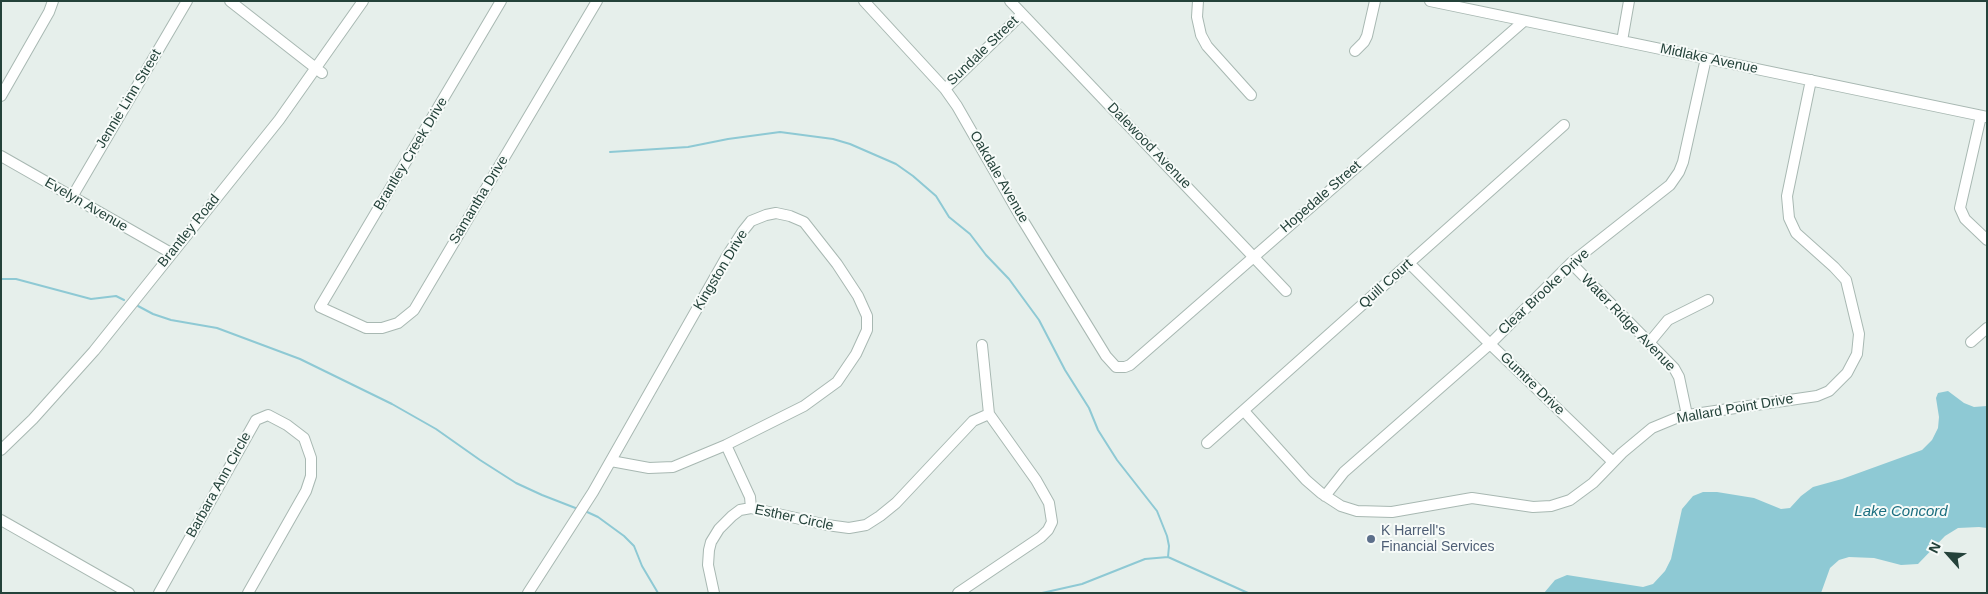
<!DOCTYPE html>
<style>
body{margin:0}
#map{position:relative;width:1988px;height:594px;overflow:hidden;background:#e6efeb;font-family:Helvetica,sans-serif}
canvas{display:block}
.frame{position:absolute;inset:0;border:2px solid #24423a;pointer-events:none}
.north{position:absolute;left:1923px;top:529px;width:50px;height:50px;-webkit-text-stroke:4px #f7fbf9;paint-order:stroke;rotate:296deg;font-size:14px;font-weight:700;line-height:20px;text-align:center;color:#24423a}
.north::after{content:'';display:block;margin:auto;width:18px;height:22px;background:#24423a;clip-path:polygon(50% 0,100% 100%,50% 72%,0 100%)}
</style>
<div id="map">
<canvas width="1988" height="594"></canvas>
<div class="frame"></div>
<div class="north">N</div>
</div>
<script>
const context = document.querySelector('canvas').getContext('2d');
context.lineJoin = 'round';
function paint(path, color) { context.fillStyle = color; context.fill(path, 'evenodd'); }
const toPath = rows => new Path2D(rows.map(r => 'M' + r).join(''));
function trace(path, color, width, dash) { context.strokeStyle = color; context.lineWidth = width; context.lineCap = dash ? 'butt' : 'round'; context.setLineDash(dash || []); context.stroke(path); }
function drawText(font, color, halo, rows, align = 'center') {
  context.font = font + ' Helvetica,sans-serif'; context.lineWidth = 4; context.setLineDash([]); context.textBaseline = 'middle'; context.strokeStyle = halo; context.fillStyle = color; for (const [text, x, y, turn = 0] of rows) {
    context.save(); context.translate(x, y); context.rotate((+turn || 0) * Math.PI / 180); context.textAlign = isNaN(turn) ? turn : align; if (halo) context.strokeText(text, 0, 0); context.fillText(text, 0, 0); context.restore();
  }
}
const water = toPath([
 [1948,391,1964,403,1974,407,1987,406,1987,528,1979,527,1958,528,1945,536,1918,564,1901,565,1874,558,1849,557,1839,560,1830,568,1821,593,1544,593,1555,580,1567,575,1643,587,1653,584,1665,571,1671,559,1682,509,1693,496,1703,492,1717,492,1754,498,1781,509,1790,508,1801,496,1813,487,1842,479,1922,450,1932,440,1938,428,1939,417,1936,398,1938,393]
]);
const stream = toPath([
 [610,152,688,147,728,139,780,132,833,139,850,144,896,164,913,176,936,196,949,217,970,234,986,255,1009,279,1039,320,1065,370,1089,408,1098,430,1117,460,1157,511,1167,536,1169,546,1168,557],
 [1,279,16,279,91,299,116,296,124,300],
 [138,306,153,314,171,320,217,328,300,359,392,404,436,429,480,460,516,483,542,495,578,509],
 [585,511,598,517,624,536,634,546,642,566,658,593],
 [1042,593,1082,584,1145,559,1168,557,1248,593]
]);
const minor = toPath([
 [230,1,322,73],
 [501,1,320,307,366,328,382,328,398,323,414,310,597,1],
 [864,1,945,89,957,106,1019,214,1106,356,1116,367,1125,367,1130,365,1524,21],
 [1010,1,1286,291],
 [1198,1,1197,17,1201,35,1207,46,1251,95],
 [1430,1,1987,117],
 [1622,41,1629,1],
 [1355,51,1364,42,1367,36,1375,1],
 [945,89,1022,14],
 [1,96,49,12,53,1],
 [1981,116,1960,208,1965,219,1987,240],
 [1,156,171,253],
 [72,197,187,1],
 [1409,263,1490,344,1613,462],
 [1571,263,1674,368,1679,377,1687,415],
 [1971,342,1987,328],
 [1649,343,1668,320,1708,300],
 [1244,411,1306,480,1321,493,1341,506,1357,511,1392,512,1472,498,1533,507,1551,506,1570,500,1593,483,1622,453,1652,428,1681,416,1817,396,1829,391,1847,373,1857,354,1859,334,1846,280,1834,267,1796,233,1789,218,1787,196,1811,80],
 [1207,443,1564,125],
 [726,445,750,497,751,508],
 [1,450,33,419,94,351,279,120,363,1],
 [1325,496,1344,472,1490,344,1571,263,1670,185,1679,172,1683,162,1706,58],
 [1,520,129,593],
 [159,593,256,420,268,415,287,425,304,438,311,458,311,476,306,491,248,593],
 [528,593,593,492,727,256,743,231,751,221,766,215,776,213,790,216,804,222,837,264,858,296,867,316,867,330,856,354,837,382,804,406,726,445,673,467,649,468,611,461],
 [714,593,708,565,709,550,711,542,719,529,732,516,740,510,751,508,827,525,849,528,866,525,880,516,896,503,973,421,989,414],
 [958,593,1041,537,1048,530,1052,522,1049,503,1036,480,989,414,982,345]
]);
const markers = [
 [1371,539,5,"#5c6f8a"]
];
const streetNames = [
 ["Sundale Street",983,51,-44],
 ["Midlake Avenue",1709,59,12],
 ["Jennie Linn Street",129,99,-59],
 ["Dalewood Avenue",1149,146,46],
 ["Brantley Creek Drive",411,154,-59],
 ["Oakdale Avenue",999,177,60],
 ["Hopedale Street",1321,197,-41],
 ["Samantha Drive",479,200,-59],
 ["Evelyn Avenue",86,205,30],
 ["Brantley Road",189,231,-51],
 ["Kingston Drive",721,270,-59],
 ["Quill Court",1386,284,-42],
 ["Clear Brooke Drive",1544,292,-43],
 ["Water Ridge Avenue",1628,323,46],
 ["Gumtre Drive",1532,384,44],
 ["Mallard Point Drive",1735,409,-10],
 ["Barbara Ann Circle",219,485,-61],
 ["Esther Circle",794,518,12]
];
const serviceNames = [
 ["K Harrell's",1381,531],
 ["Financial Services",1381,547]
];
const waterNames = [
 ["Lake Concord",1901,512]
];
paint(water, '#8ec9d4');
trace(stream, '#8ec9d4', 2);
trace(minor, '#a8b8b2', 12);
trace(minor, '#fff', 10);
for (const [x, y, r, color] of markers) { const dot = new Path2D(); dot.arc(x, y, r, 0, 2 * Math.PI); context.fillStyle = color; context.fill(dot); trace(dot, '#f7fbf9', 2); }
drawText('14px', '#24423a', '#f7fbf9', streetNames);
drawText('14px', '#4e5e75', '#f7fbf9', serviceNames, 'left');
drawText('italic 15px', '#1c6f80', '#f7fbf9', waterNames);
</script>
